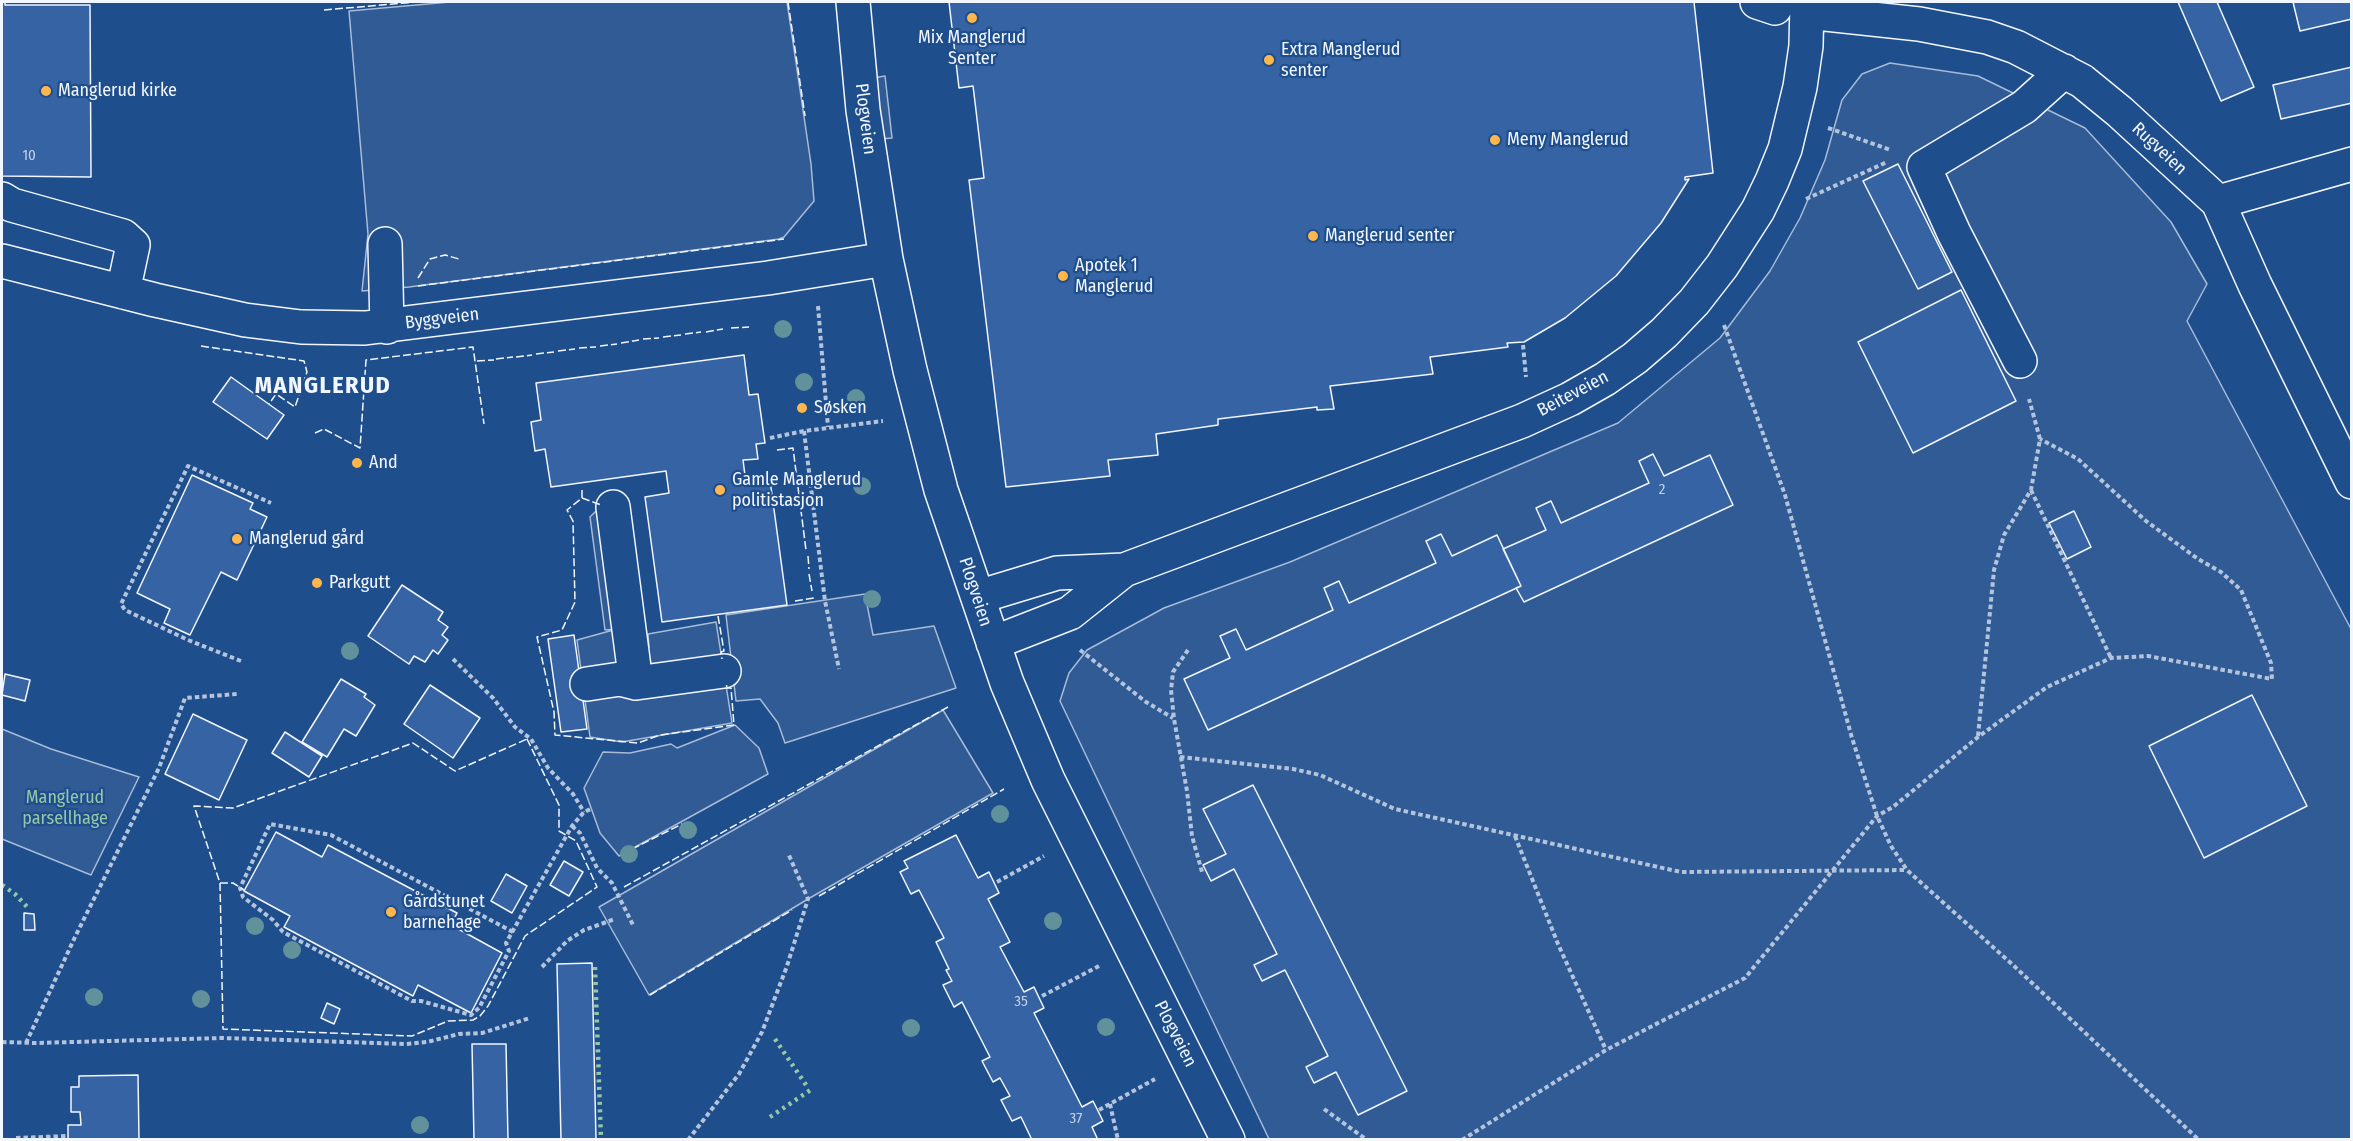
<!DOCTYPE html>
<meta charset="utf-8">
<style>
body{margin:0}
#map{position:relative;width:2353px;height:1141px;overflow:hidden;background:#1f4e8c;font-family:"Fira Sans Condensed",sans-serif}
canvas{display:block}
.frame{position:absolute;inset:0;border:3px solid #f2f6ff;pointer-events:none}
</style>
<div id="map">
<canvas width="2353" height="1141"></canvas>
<div class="frame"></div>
</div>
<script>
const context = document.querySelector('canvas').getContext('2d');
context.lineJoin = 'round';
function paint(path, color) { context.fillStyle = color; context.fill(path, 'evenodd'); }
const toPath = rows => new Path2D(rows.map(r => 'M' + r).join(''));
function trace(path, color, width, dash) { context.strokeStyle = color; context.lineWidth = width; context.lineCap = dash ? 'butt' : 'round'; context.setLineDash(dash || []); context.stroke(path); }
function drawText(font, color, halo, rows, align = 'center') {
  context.font = font + ' "Fira Sans Condensed",sans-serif'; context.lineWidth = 4.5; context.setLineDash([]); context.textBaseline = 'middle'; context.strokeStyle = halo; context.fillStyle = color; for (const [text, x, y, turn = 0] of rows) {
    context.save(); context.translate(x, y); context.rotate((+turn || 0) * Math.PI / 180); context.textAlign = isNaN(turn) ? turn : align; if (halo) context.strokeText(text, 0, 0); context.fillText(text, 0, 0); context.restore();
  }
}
const built = toPath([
 [450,2,787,2,811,164,814,201,784,237,779,239,409,287,362,291,368,234,349,11,450,2],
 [1890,63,1978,76,2085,128,2171,222,2207,284,2187,321,2351,629,2351,1139,1269,1139,1060,701,1069,673,1087,650,1164,608,1290,562,1618,423,1720,338,1770,271,1800,218,1825,160,1842,100,1862,74,1890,63],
 [885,76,892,138,880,139,873,78,885,76],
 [600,507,646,648,649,647,648,634,716,622,732,723,622,742,590,737,577,640,617,629,605,630,590,517,600,507],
 [865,594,873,635,934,626,956,688,785,743,778,723,760,699,736,701,726,615,865,594],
 [943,710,993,793,808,899,649,995,599,907,943,710],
 [735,725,759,748,768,774,619,856,600,833,584,788,603,752,630,753,671,744,677,748,735,725],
 [2,729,51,749,139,777,91,875,2,839,2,729]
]);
const building = toPath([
 [2,2,5,2,5,5,90,5,91,177,2,176,2,2],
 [949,2,1694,2,1713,173,1685,177,1685,180,1689,179,1661,223,1616,276,1565,318,1524,342,1507,343,1508,347,1430,357,1433,374,1330,386,1334,409,1317,410,1317,407,1218,419,1218,425,1156,434,1158,455,1108,460,1110,476,1006,487,969,180,984,178,975,102,973,86,959,88,949,2],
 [2178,2,2217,2,2254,87,2221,101,2178,2],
 [2293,2,2352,2,2352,19,2300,31,2293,2],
 [2352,67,2352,103,2281,119,2273,85,2352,67],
 [1898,164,1952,272,1918,289,1863,181,1898,164],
 [1961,290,2016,401,1913,453,1858,342,1961,290],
 [744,355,749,395,758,394,765,443,756,444,758,459,743,460,746,483,770,480,787,605,662,622,645,497,669,493,666,471,551,487,545,449,535,451,531,422,541,420,536,383,744,355],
 [231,377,284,415,267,439,213,402,231,377],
 [1653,454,1664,476,1710,455,1733,505,1524,602,1516,588,1521,586,1503,549,1546,530,1536,508,1551,501,1561,523,1649,483,1639,461,1653,454],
 [192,475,253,503,250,509,267,517,237,580,221,572,190,635,164,623,170,609,137,593,192,475],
 [2074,511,2091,547,2067,559,2049,523,2074,511],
 [1441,534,1452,556,1497,535,1521,586,1208,730,1184,679,1230,658,1220,636,1236,629,1246,650,1333,610,1324,588,1339,581,1349,603,1436,563,1426,541,1441,534],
 [402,585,443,612,438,620,448,627,442,635,448,640,438,654,433,650,425,662,414,656,409,664,368,636,402,585],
 [574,635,587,729,561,732,548,639,574,635],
 [5,674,30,680,25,701,2,695,5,674],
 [341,679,366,694,364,697,375,705,356,736,344,729,327,757,302,742,341,679],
 [430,685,480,718,453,758,404,724,430,685],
 [2252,695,2307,806,2204,858,2149,746,2252,695],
 [193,714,247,740,219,800,165,774,193,714],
 [285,732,322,756,309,777,272,753,285,732],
 [1253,785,1407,1091,1358,1115,1336,1072,1314,1083,1306,1067,1328,1056,1285,970,1262,981,1254,965,1277,954,1234,869,1211,881,1203,865,1226,854,1203,809,1253,785],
 [276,832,322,857,328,845,457,913,451,925,502,953,471,1013,418,985,413,996,284,927,290,916,244,891,276,832],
 [956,835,978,878,989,872,999,893,988,899,1010,942,1000,947,1024,992,1034,987,1044,1008,1034,1013,1082,1107,1093,1101,1103,1121,1092,1127,1098,1140,1032,1140,1021,1117,1012,1121,1001,1100,1010,1096,1000,1078,993,1082,982,1061,990,1057,962,1002,954,1007,943,985,952,981,946,970,949,969,936,942,944,938,919,890,911,894,900,872,908,868,904,861,956,835],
 [564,861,583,872,569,896,550,885,564,861],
 [506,874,527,886,512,913,491,901,506,874],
 [24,913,34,914,35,930,24,930,24,913],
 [592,963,596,1140,561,1140,557,964,592,963],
 [327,1003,340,1009,334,1024,321,1018,327,1003],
 [472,1044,506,1044,508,1140,474,1140,472,1044],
 [138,1075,139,1140,68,1140,68,1125,81,1125,80,1112,71,1112,71,1087,79,1087,79,1076,138,1075]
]);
const path = toPath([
 [1828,128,1891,150],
 [1806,199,1887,162],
 [818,306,828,427],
 [1724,325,1785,495,1852,738,1877,816,1891,846,1907,870,2013,965,2199,1140],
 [1523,345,1526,377],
 [804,431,825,601,839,669],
 [770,438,804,431,883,421],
 [2031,490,2111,658],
 [1080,650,1146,702,1173,718],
 [1188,650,1173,672,1171,690,1174,719,1187,791,1192,836,1202,872],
 [453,659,493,698,515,727,531,739,548,768,573,794,584,812],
 [241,661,188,640,125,610,121,604,188,466,271,503],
 [1978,736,1994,570,2004,535,2031,490,2040,439,2029,399],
 [1180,757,1293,769,1320,775,1395,809,1681,872,1907,870],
 [572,826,580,833,597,868,612,883,633,925],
 [1515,836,1558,944,1606,1050],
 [997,882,1044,856],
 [513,932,331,835,270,824,240,888,243,897,273,920,283,932,412,1001,421,1001,471,1015,479,1008,509,951,506,943,572,826,584,812,591,809],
 [542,967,567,941,584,930,615,919],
 [1042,996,1099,966],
 [2,1042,35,1043,223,1038,406,1044,427,1042,459,1034,482,1033,530,1018],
 [26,1043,75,937,159,768,185,698,237,694],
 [1110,1104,1118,1140],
 [1324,1109,1367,1140],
 [1099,1110,1155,1079],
 [16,1138,68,1136],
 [688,1140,739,1074,762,1032,787,966,808,899,788,853],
 [1462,1140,1606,1050,1745,978,1877,816,1893,807,1978,737,2047,687,2111,658,2148,656,2272,679,2271,663,2241,590,2221,572,2198,559,2146,521,2078,459,2040,439]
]);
const minor = toPath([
 [853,2,863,110,886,259,910,370,941,490,1007,683,1048,780,1228,1140],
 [1757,2,1775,8],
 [1807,12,1919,24,1987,37,2016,47,2082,81,2120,112,2218,202,2255,285,2352,482],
 [2,199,12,205,123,236,133,245,123,292],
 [2218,202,2352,164],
 [385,244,387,327],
 [2,261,155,300,245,320,301,327,365,328,768,278,886,259],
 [2020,361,1954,233,1924,167,2024,107,2064,71],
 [613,507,636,683],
 [978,597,1057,573,1124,570],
 [993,643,1070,613,1124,570,1522,421,1570,399,1605,379,1635,358,1664,333,1694,302,1722,266,1758,210,1772,181,1785,149,1800,87,1806,46,1807,2],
 [587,684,620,679,636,683,724,671]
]);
const hedge = toPath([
 [2,885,15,894,29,909],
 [595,967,601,1140],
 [775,1039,806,1085],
 [770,1117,812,1089]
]);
const fence = toPath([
 [788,2,805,116],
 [324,10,416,2],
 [418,278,430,259,445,255,459,259],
 [418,286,784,239],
 [731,328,749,327],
 [706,332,723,329],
 [685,334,701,332],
 [663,337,681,335],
 [643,339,659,338],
 [621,343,639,340],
 [201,346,304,361,307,372,295,407,276,394,269,404],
 [600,346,617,344],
 [579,348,596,347],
 [558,351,575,349],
 [536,354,554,352],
 [516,357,532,355],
 [496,359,513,357],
 [477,361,494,360],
 [315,433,324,429,360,448,366,360,473,347,484,424],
 [777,450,793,448,806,550],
 [582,490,582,498,567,510,573,521,575,602,562,630,537,637,554,712,555,735,638,743,660,735,734,725,731,688,727,688,726,683],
 [582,498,601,505],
 [808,556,809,569],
 [809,574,812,591],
 [795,601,814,598],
 [718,616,724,651,721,652,722,659],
 [527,739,559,805,559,831,576,841,597,887,525,936,488,1006,480,1016,473,1020,448,1021,412,1036,223,1029,220,883,194,806,233,808,413,743,455,771,527,739],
 [622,854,682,824],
 [220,883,233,883,244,890],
 [624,887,948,707],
 [819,896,1004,789],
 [650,995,792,910]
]);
const trees = [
 [783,329],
 [804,382],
 [856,398],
 [862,486],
 [872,599],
 [350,651],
 [1000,814],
 [688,830],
 [629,854],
 [1053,921],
 [255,926],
 [292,950],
 [94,997],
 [201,999],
 [1106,1027],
 [911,1028],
 [420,1125]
];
const markers = [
 [972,18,6,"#ffb74d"],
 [1269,60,6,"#ffb74d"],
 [46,91,6,"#ffb74d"],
 [1495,140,6,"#ffb74d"],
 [1313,236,6,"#ffb74d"],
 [1063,276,6,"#ffb74d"],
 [802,408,6,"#ffb74d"],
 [357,463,6,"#ffb74d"],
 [720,490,6,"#ffb74d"],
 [237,539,6,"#ffb74d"],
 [317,583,6,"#ffb74d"],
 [391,912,6,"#ffb74d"]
];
const numberNames = [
 ["10",29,156],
 ["2",1662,490],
 ["35",1021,1002],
 ["37",1076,1119]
];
const poiNames = [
 ["Mix Manglerud",972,38,"center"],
 ["Senter",972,59,"center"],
 ["Extra Manglerud",1281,50],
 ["senter",1281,71],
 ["Manglerud kirke",58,91],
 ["Meny Manglerud",1507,140],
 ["Manglerud senter",1325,236],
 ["Apotek 1",1075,266],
 ["Manglerud",1075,287],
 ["Søsken",814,408],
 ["And",369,463],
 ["Gamle Manglerud",732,480],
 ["politistasjon",732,501],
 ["Manglerud gård",249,539],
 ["Parkgutt",329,583],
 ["Gårdstunet",403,902],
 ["barnehage",403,923]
];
const streetNames = [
 ["Plogveien",865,119,83],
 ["Rugveien",2159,149,43],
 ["Byggveien",442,319,-7],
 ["Beiteveien",1573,394,-28],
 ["Plogveien",975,592,72],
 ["Plogveien",1175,1034,63]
];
const parkNames = [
 ["Manglerud",65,798],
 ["parsellhage",65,819]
];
const districtNames = [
 ["MANGLERUD",323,386]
];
paint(built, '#305b95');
trace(built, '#a8bbd7', 1.5);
paint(building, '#3563a3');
trace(building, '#f2f6ff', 1.5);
trace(minor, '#f2f6ff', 36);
trace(path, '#b3c4dc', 4, [4.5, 3]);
trace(minor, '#1f4e8c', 33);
trace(hedge, '#97c8a6', 4.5, [3, 4.5]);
trace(fence, '#f2f6ff', 1.5, [8, 3]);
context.fillStyle = '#61919a';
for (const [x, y] of trees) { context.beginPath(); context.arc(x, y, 9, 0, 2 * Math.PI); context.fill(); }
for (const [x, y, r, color] of markers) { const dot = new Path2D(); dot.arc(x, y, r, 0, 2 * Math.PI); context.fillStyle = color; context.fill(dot); trace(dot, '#1f4e8c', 2); }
drawText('15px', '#c3d1e8', null, numberNames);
drawText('18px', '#f2f6ff', '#1f4e8c', poiNames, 'left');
drawText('18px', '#f2f6ff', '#1f4e8c', streetNames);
drawText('18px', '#97c8a6', '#1f4e8c', parkNames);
context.letterSpacing = '1.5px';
drawText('bold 24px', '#f2f6ff', '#1f4e8c', districtNames);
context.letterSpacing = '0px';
</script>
